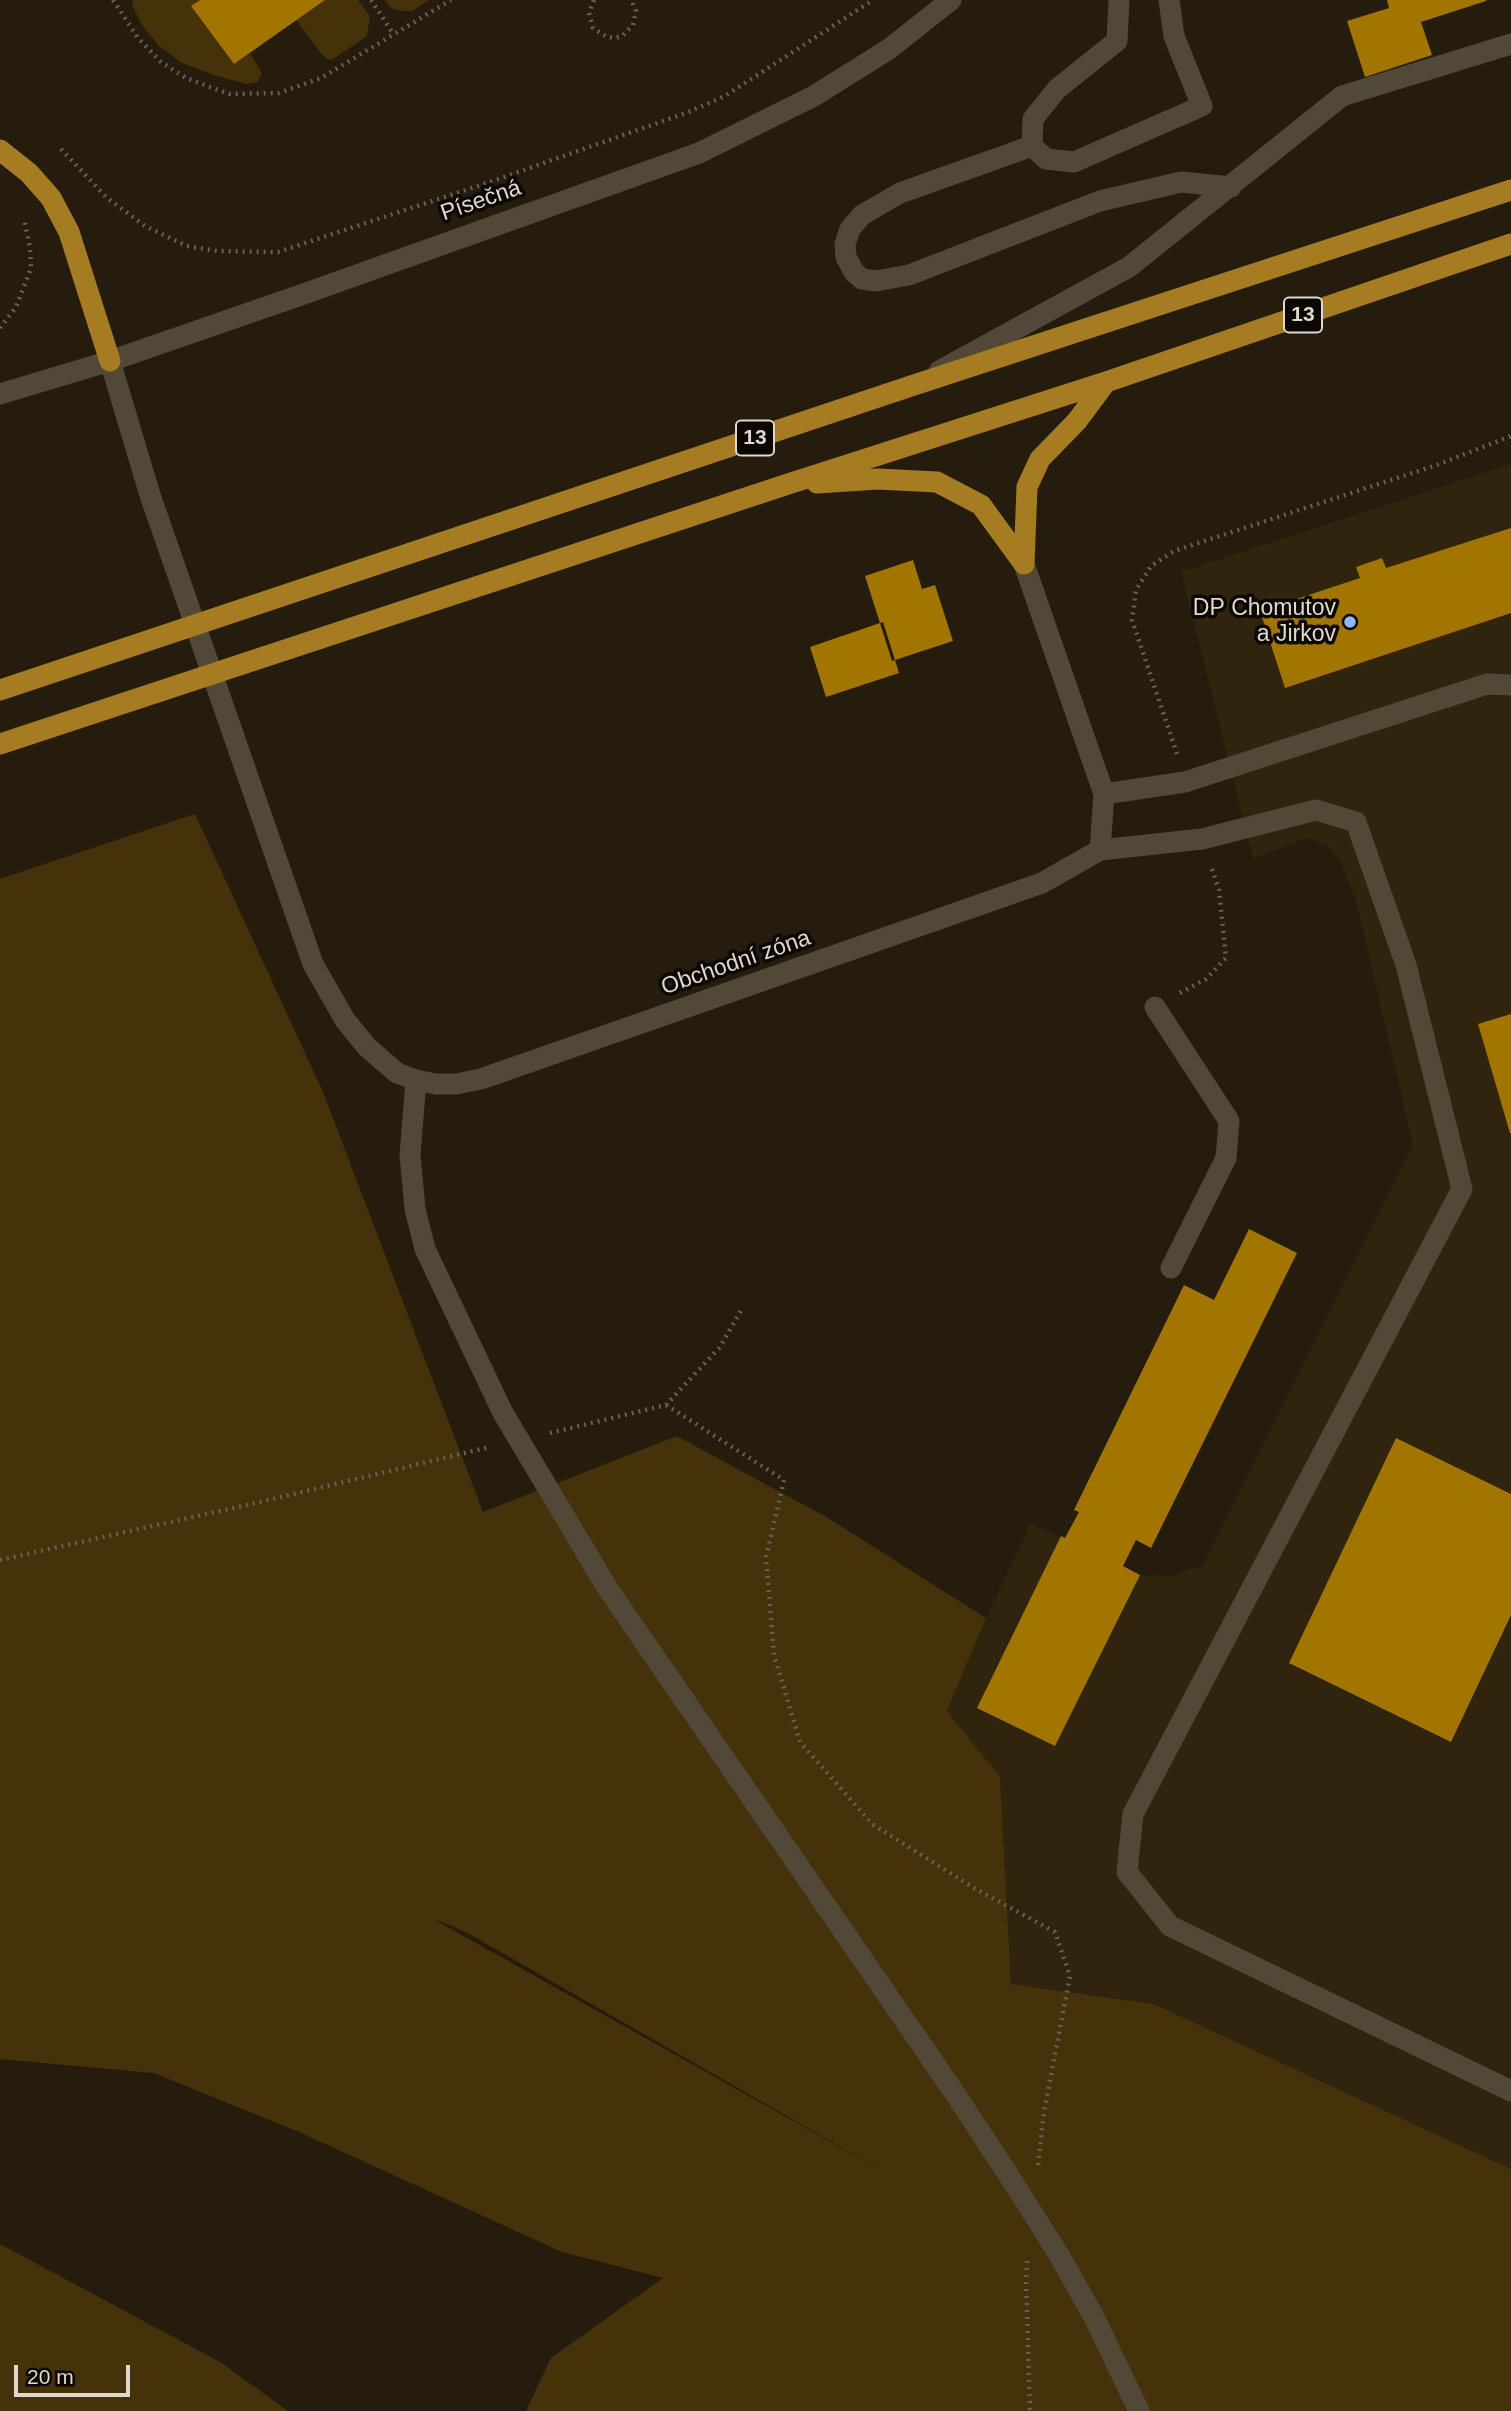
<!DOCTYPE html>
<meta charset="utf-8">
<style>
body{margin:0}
#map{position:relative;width:1511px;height:2411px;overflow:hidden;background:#251c0e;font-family:Arial,sans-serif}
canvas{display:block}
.scale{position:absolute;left:14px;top:2365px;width:116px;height:32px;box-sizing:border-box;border:4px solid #ded8cf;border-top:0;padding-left:9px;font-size:21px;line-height:24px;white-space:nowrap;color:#ded8cf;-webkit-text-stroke:5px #0b0703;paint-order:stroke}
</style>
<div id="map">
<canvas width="1511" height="2411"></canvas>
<div class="scale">20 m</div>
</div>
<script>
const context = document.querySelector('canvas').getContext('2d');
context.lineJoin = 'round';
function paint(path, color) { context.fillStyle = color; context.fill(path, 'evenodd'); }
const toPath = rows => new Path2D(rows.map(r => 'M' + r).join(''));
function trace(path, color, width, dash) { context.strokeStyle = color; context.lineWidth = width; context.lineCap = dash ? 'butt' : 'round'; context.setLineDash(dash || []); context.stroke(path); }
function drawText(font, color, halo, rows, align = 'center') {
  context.font = font + ' Arial,sans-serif'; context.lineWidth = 7; context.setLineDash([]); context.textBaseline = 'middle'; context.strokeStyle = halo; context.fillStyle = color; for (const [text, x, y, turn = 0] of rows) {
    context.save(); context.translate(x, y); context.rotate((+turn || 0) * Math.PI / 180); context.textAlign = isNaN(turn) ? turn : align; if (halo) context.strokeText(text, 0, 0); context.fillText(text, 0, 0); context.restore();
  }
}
const built = toPath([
 [1511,464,1511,2169,1154,2004,1011,1984,1000,1777,947,1711,986,1618,1031,1523,1140,1575,1171,1576,1203,1565,1413,1145,1357,904,1341,863,1329,846,1307,838,1253,859,1181,572]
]);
const green = toPath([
 [132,0,200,0,192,7,234,64,250,53,262,73,258,82,247,84,217,76,182,63,159,46,142,25,133,7],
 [325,0,358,0,370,16,367,36,332,60,327,59,319,51,296,20],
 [384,0,429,0,412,11,401,11,391,8],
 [195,814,323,1092,483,1512,677,1436,828,1518,986,1618,947,1711,1000,1777,1011,1984,1154,2004,1511,2169,1511,2411,526,2411,551,2358,663,2278,562,2252,299,2132,154,2073,0,2059,0,879],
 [434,1919,464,1931,888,2174,435,1920],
 [0,2244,220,2362,288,2411,0,2411]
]);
const building = toPath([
 [200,0,325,0,234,64,191,6],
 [1387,0,1486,0,1486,1,1421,22,1432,55,1365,77,1347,21,1389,8],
 [1511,528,1511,613,1285,688,1260,611,1360,578,1356,567,1382,558,1386,568],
 [913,560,922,589,935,585,953,641,895,660,883,622,880,623,892,661,895,660,899,673,826,697,810,647,880,623,865,576],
 [1511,1014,1511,1133,1510,1133,1478,1024],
 [1249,1229,1297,1253,1151,1548,1136,1540,1123,1566,1140,1575,1055,1746,977,1708,1061,1536,1065,1538,1079,1512,1074,1510,1184,1285,1214,1300],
 [1396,1438,1511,1494,1511,1615,1451,1742,1289,1663]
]);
const path = toPath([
 [113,0,138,38,161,62,186,78,229,94,279,93,321,78,451,0],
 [371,0,394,35],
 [594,0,589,13,593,28,607,37,615,38,622,36,633,25,636,11,631,0],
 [61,149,107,198,145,226,187,246,217,251,278,252,487,183,686,113,725,96,873,0],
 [0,328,16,307,31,268,30,248,24,219],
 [1177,754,1132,620,1136,590,1151,566,1174,551,1437,465,1511,436],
 [1180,993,1206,979,1226,958,1219,890,1211,866],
 [666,1405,784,1480,766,1557,774,1655,800,1742,872,1824,974,1888,1055,1932,1070,1976,1044,2112,1038,2166],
 [550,1433,666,1405,720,1347,743,1307],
 [0,1560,260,1502,490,1447],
 [1027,2261,1026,2279,1030,2411]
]);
const service = toPath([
 [1119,0,1117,41,1057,89,1033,119,1032,146,1046,159,1074,162,1202,106,1174,36,1169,0],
 [1032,146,900,193,862,215,850,229,845,244,846,257,854,272,862,279,876,281,909,275,1100,201,1181,182,1231,187],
 [939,371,1129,267,1342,96,1511,44],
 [1104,794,1185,782,1487,684,1511,685],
 [1100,850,1202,839,1316,810,1356,822,1406,965,1462,1189,1133,1814,1127,1872,1170,1926,1511,2091],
 [1155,1007,1229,1121,1226,1158,1171,1268]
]);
const minor = toPath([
 [1024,564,1104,794]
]);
const tertiary = toPath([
 [110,361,150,495,313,964,345,1020,367,1047,397,1073,416,1080,436,1084,456,1084,481,1079,1042,883,1100,850,1104,794],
 [0,394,110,361,298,296,699,153,814,96,889,49,951,0],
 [416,1080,410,1155,415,1209,425,1249,503,1413,608,1589,956,2095,1011,2179,1059,2255,1094,2317,1139,2411]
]);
const trunk = toPath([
 [0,150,29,173,51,198,69,232,110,361],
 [817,483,878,479,937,482,981,505,1024,564],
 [1024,564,1027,487,1040,459,1077,421,1106,382],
 [0,690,914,385,1511,190],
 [0,744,785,485,1106,382,1511,244]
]);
const markers = [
 [1350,622,7,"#8fb8fd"]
];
const shields = [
 [1303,315,38],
 [755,438,38]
];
const shieldNames = [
 ["13",1303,315],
 ["13",755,438]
];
const streetNames = [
 ["Písečná",481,201,-19],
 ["Obchodní zóna",736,963,-19]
];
const poiNames = [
 ["DP Chomutov",1336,609],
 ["a Jirkov",1336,635]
];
paint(built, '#30240f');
paint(green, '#45320b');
paint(building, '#a27400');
trace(path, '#686054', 4.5, [2, 5]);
trace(service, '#514838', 21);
trace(minor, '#514838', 21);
trace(tertiary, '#514838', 21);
trace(trunk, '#a67c22', 21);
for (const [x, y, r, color] of markers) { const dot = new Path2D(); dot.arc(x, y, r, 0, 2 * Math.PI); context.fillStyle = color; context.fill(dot); trace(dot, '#0b0703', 2.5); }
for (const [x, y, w] of shields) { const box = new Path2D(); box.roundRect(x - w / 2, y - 17.5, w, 35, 5); context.fillStyle = '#0b0703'; context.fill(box); trace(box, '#ded8cf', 2); }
drawText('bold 21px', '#ded8cf', null, shieldNames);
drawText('23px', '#ded8cf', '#0b0703', streetNames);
drawText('23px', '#ded8cf', '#0b0703', poiNames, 'right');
</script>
